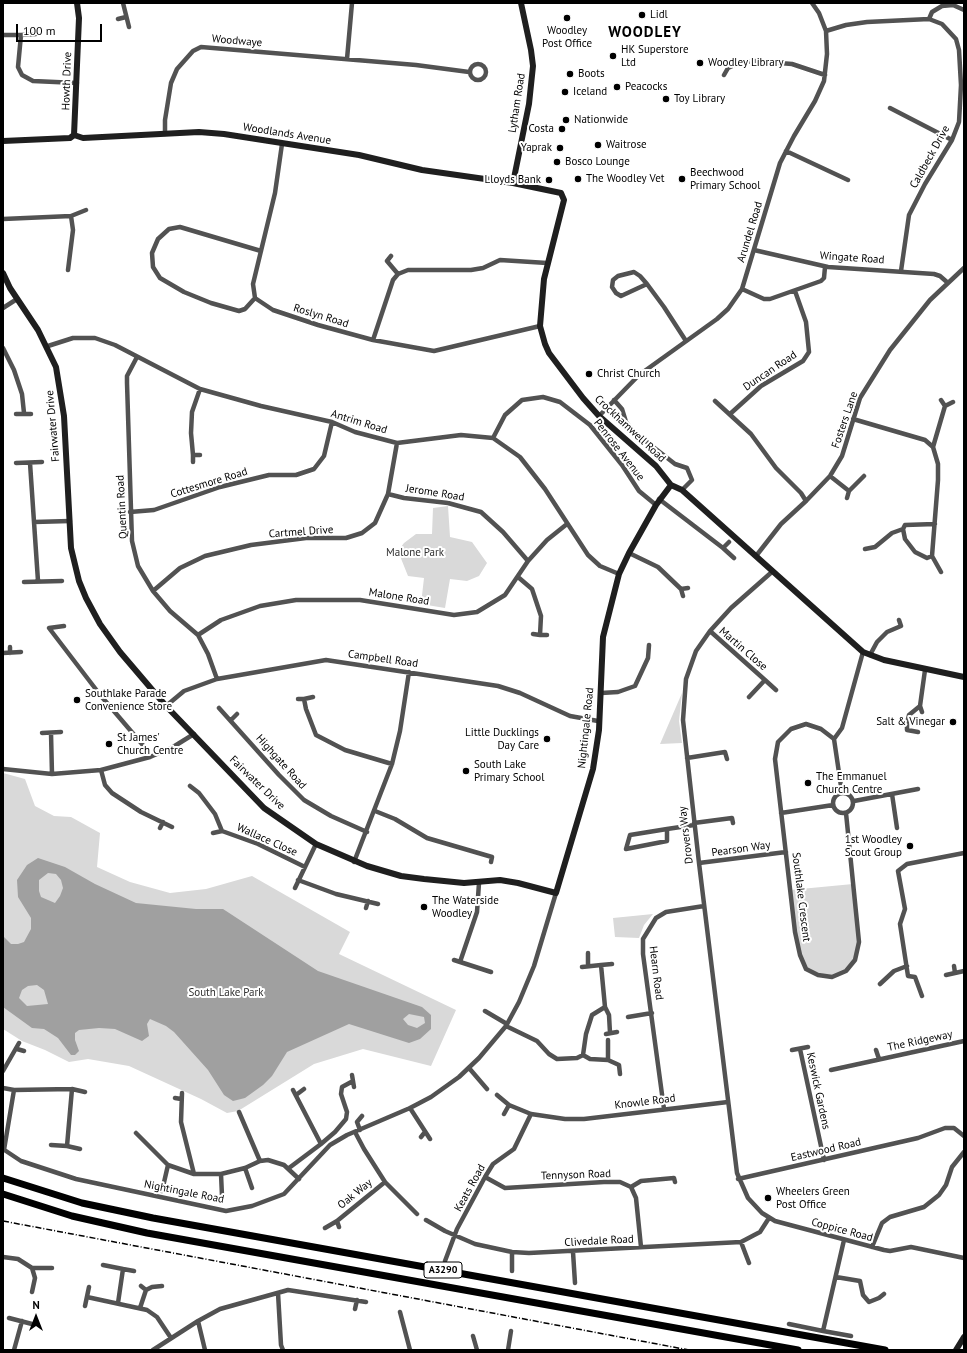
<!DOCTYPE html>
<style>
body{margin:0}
#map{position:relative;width:967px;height:1353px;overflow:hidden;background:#fff;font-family:"PT Sans",sans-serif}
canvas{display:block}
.frame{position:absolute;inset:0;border:4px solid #000;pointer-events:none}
.north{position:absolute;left:16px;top:1297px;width:40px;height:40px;-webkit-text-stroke:3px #fff;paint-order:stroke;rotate:0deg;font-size:11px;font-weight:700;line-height:16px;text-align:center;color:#000}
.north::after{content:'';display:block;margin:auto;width:14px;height:18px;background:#000;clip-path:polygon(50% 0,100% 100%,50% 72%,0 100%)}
.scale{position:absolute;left:16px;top:24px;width:86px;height:18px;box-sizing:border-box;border:2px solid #000;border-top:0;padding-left:5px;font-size:12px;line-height:14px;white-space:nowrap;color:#000;-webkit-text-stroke:3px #fff;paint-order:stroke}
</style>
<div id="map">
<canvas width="967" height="1353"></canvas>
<div class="frame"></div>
<div class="north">N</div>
<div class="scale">100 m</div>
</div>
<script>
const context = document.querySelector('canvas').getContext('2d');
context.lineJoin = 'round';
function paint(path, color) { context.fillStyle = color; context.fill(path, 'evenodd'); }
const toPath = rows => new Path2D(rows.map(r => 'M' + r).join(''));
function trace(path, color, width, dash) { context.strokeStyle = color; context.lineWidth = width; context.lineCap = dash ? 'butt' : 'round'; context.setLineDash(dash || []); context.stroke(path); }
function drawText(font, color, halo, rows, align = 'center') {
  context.font = font + ' "PT Sans",sans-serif'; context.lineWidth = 4; context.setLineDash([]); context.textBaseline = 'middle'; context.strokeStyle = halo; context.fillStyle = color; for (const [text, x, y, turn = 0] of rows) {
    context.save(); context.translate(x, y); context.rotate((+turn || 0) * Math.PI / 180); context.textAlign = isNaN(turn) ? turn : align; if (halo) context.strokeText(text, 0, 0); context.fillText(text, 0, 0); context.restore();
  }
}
const green = toPath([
 [448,506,450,537,472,542,487,563,479,576,467,581,450,579,445,608,421,604,424,578,408,576,398,551,404,543,416,534,432,534,433,508],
 [682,693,679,721,682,743,660,744],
 [3,773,25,779,35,806,54,816,71,817,100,833,97,867,130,882,170,893,206,889,252,876,350,932,339,954,456,1010,431,1066,363,1049,314,1064,238,1111,227,1113,201,1099,129,1066,88,1059,69,1062,45,1050,22,1041,3,1029],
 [853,884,859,942,855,960,846,971,832,977,806,969,800,955,790,890],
 [653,914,644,925,639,938,615,937,613,918]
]);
const water = toPath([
 [38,858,65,867,95,884,136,903,196,909,223,909,318,971,422,1007,431,1015,431,1029,420,1039,409,1043,349,1024,287,1052,272,1076,263,1085,245,1098,233,1101,224,1095,208,1070,174,1032,166,1026,150,1019,147,1024,149,1036,142,1041,115,1029,99,1028,79,1030,75,1033,75,1040,79,1051,75,1055,71,1055,58,1038,44,1029,32,1028,3,1007,3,936,11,944,18,944,24,942,31,929,31,918,18,897,17,880,27,865],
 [48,873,56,874,61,880,63,888,60,896,55,903,41,897,39,891,39,880],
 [37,985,44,990,48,1004,27,1006,19,998,22,990,28,986],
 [409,1014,424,1017,425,1023,417,1028,408,1025,403,1019]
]);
const street = toPath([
 [123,3,129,27],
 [118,19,126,17],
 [929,19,932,12,942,6,953,5,964,10],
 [826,31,846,25,867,22,929,19,942,24,956,39,959,50,961,85,959,122,952,140,925,184,909,215,901,271],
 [36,34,21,35,18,67,22,75,33,81,77,83],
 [3,35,21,35],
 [347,59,352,3],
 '470 72a8 8 0 1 1 16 0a8 8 0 1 1-16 0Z',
 [724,75,728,68,741,62,755,61,792,64,825,75],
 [890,108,952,140],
 [165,134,165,120,171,83,177,69,193,51,201,47,416,65,469,72],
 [282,144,275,193,253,284,255,298,273,310,318,325,373,340,434,351,540,326],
 [786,151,848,180],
 [3,219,71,216,86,210],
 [754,250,828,267,934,274,940,276,948,283],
 [391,256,387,261,398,274],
 [68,270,73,230,71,216],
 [647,284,621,296,616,293,612,287,613,280,618,276,634,272,640,276,647,284,664,307,686,341],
 [742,289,764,299,770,299,821,281,824,278,825,267],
 [255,298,245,309,239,311,211,303,184,292,160,278,153,267,152,253,158,239,169,229,180,227,261,251],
 [3,308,17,299],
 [373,340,393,280,398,274,408,270,471,270,483,268,500,260,547,263],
 [48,346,73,338,95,338,115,345,200,389,261,406,332,422,355,432,397,443,461,435,493,438,520,457,545,489,588,555,600,566,619,574],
 [3,348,14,370,22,394,24,413],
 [137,357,127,376,127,383,132,541,138,566,153,591,170,611,198,635,208,654,217,679],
 [614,400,622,409,626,422,634,432,675,464,687,468,692,480,682,490],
 [941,400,945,406],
 [715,401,751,434,776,468,801,493,806,501],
 [16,414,31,414],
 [730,414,761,386,803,361,809,352,806,322,795,291],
 [599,416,639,375,717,319,728,309,742,289,780,163,794,136,815,101,824,81,827,54,826,31,819,13,812,3],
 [853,419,925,440,933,447,938,464,938,480,932,556,941,572],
 [493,438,505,415,522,400,543,397,560,402,590,425,622,465,639,491,656,505],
 [933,447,945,406,953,402],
 [193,455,193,462],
 [200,455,193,455,191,433,192,412,200,389],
 [16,463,42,462],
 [30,463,38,581],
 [830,476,849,491,864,476],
 [388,494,404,498,448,503,481,512,503,532,528,561],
 [847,498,849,491],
 [659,499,723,548,734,558],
 [130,512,154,510,220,487,269,475,296,475,314,469,324,456,332,422],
 [34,522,70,521],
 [723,548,729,542],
 [865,549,875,547,892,533,903,529],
 [629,553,658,567,681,589,683,596],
 [756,556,781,524,806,501,830,476,842,456,860,398,890,350,930,300,964,268],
 [932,556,927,558,915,552,905,539,903,529,905,525,935,524],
 [773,571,731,608,710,631,696,651,686,679,683,720,699,863,737,1173,748,1198,762,1213,775,1221,884,1250,890,1251,911,1247,964,1258],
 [518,577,532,589,541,616,540,635,533,634],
 [24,582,62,581],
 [681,589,688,588],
 [153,591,180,568,205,556,251,545,306,538,346,538,362,533,375,523,388,494,397,443],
 [64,626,49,628,101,696,142,744,150,757],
 [710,631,765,680,749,697],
 [198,635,221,620,260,606,296,600,360,600,454,615,477,612,505,595,528,561,547,540,567,524],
 [540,635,547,635],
 [10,647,10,653],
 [3,653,21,652],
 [870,655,877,642,887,632,901,626,899,620],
 [765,680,776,690],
 [601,693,618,692,635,686,648,658,649,645],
 [313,697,304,699,306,709,316,735,345,750,392,764],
 [298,699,304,699],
 [166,706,184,691,217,679,326,660,498,686,520,693,570,716,598,721],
 [920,706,922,712],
 [219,708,279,775,304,800,331,816,367,832],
 [231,720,237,714],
 [918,732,907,730,907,723,909,715,920,706,925,670],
 [42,733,61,732],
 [51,733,52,774],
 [834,739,821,729,806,724,791,729,778,742,775,759,795,932,800,955,806,969,818,975,832,977,846,971,855,960,859,942,846,813],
 [687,758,725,752,727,759],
 [3,769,52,774,101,770,150,757,173,747,194,734],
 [101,770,105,785,112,793,141,812,172,827],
 [190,786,199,793,215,814,222,831],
 [842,793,834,739,842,728,863,652],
 '833 803a10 10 0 1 1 20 0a10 10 0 1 1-20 0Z',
 [892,794,897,828],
 [854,801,918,789],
 [375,811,395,819,427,838,492,857,491,862],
 [781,813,833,805],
 [694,823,732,818,733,823],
 [160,828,163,822],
 [667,829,667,841,626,849,630,835,667,829,694,825],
 [213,833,222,831,258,844,305,867],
 [354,862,392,764,400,731,409,672],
 [699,863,786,852],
 [298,880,336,894,378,904],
 [295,888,316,844],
 [366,908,368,901],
 [588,953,588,966],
 [454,960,491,972],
 [460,962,477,912,479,883],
 [601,965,612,964],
 [954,966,955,973],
 [582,967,601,965,605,1007,609,1015,610,1033],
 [946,975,964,971],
 [880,984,894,971,907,966],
 [922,996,915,977,908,976,900,924,905,909,898,871,907,864,964,853],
 [485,1011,507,1024],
 [628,1017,652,1013],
 [506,1026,537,1041,549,1054,557,1059,577,1058,583,1055,590,1059,608,1060,619,1065,620,1074],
 [606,1034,617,1032],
 [608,1040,608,1060],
 [17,1049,24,1051],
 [800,1049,824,1160],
 [792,1050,808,1047],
 [876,1050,879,1059],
 [583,1055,586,1034,592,1015,605,1007],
 [469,1068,487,1089],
 [831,1070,964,1041],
 [3,1071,19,1043],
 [352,1075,353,1081],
 [3,1088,14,1090],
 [182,1093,181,1122,194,1174],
 [296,1095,304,1089],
 [497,1095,509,1105,531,1114,565,1119,584,1119,728,1102],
 [175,1098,181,1099],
 [410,1108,430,1139],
 [664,1109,643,954,643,939,656,918,666,912,704,906],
 [239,1112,260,1161],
 [504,1114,509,1105],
 [360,1130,357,1122,362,1116],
 [355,1132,364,1149,385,1182,417,1214],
 [136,1133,168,1165,194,1174,221,1174,245,1168,260,1161,268,1160,284,1165,299,1179],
 [421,1137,425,1132],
 [321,1144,335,1132,346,1119,347,1112,341,1094,342,1087,353,1081,354,1087],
 [51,1145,67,1146,72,1089],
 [67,1146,80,1149],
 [3,1149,21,1161,76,1179,226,1211,252,1206,284,1194,330,1145,347,1135,410,1108,431,1097,459,1077,479,1058,506,1026,519,1002,534,966,556,893],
 [4,1150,14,1090,72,1089,85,1092],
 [245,1168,252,1188],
 [289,1168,321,1144,293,1090],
 [221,1174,222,1196],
 [485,1177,505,1188,604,1182,620,1182,631,1187,636,1198,641,1247],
 [738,1179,918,1138,945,1128,954,1128,964,1136],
 [631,1187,641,1181,674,1178,675,1182],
 [162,1191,168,1165],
 [426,1220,445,1231,475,1244,512,1252,529,1253,741,1242,760,1232,769,1218],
 [339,1227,337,1221,385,1182],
 [325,1228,337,1221],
 [844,1240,823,1331,851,1336],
 [741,1242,749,1263],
 [872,1247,882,1223,890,1217,924,1207,939,1195,946,1185,952,1167,964,1152],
 [573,1252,575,1283],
 [3,1257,18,1259,32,1268,35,1278,32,1292],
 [445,1261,457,1229,485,1177,493,1164,514,1149,531,1114],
 [103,1265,123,1269],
 [32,1268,52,1268],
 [512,1271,512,1252],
 [836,1277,860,1281,863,1295,869,1302,879,1298,884,1294],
 [141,1286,146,1290],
 [278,1293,281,1345,283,1350],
 [87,1297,147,1310,157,1317,171,1338],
 [118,1303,123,1269,134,1271],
 [85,1306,89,1287],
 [140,1308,146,1290,152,1287,162,1286],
 [355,1309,357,1300],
 [400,1312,410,1350],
 [9,1318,32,1324],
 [198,1321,205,1350],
 [789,1324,823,1331],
 [473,1336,477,1350],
 [14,1350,22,1321],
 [153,1350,198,1321,220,1309,288,1290,366,1302],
 [508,1350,511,1331]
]);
const secondary = toPath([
 [74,135,79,18,77,3],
 [3,141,70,138,74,135,83,138,199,132,224,134,359,155,422,170,513,183,561,193,564,200,544,279,540,326,545,344,549,353,583,398,599,416,656,466,671,485,682,490,863,652,884,660,964,677],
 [513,183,529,104,533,66,531,50,521,3],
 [3,273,10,288,38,330,56,367,64,416,71,548,79,581,86,598,100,624,120,652,166,706,264,808,316,844,367,866,401,876,424,879,464,883,500,880,518,883,556,893,593,769,599,730,603,637,619,574,629,553,656,505,671,485],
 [956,1350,964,1337]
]);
const primary = toPath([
 [3,1178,82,1203,153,1218,885,1350],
 [3,1194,72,1216,147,1233,798,1350]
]);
const rail = toPath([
 [3,1221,689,1350]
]);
const markers = [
 [642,15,4,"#000"],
 [567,18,4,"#000"],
 [613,56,4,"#000"],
 [700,63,4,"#000"],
 [570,74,4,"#000"],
 [617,87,4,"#000"],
 [565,92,4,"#000"],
 [666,99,4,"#000"],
 [566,120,4,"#000"],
 [562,129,4,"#000"],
 [598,145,4,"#000"],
 [560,148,4,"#000"],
 [557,162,4,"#000"],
 [578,179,4,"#000"],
 [682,179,4,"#000"],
 [549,180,4,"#000"],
 [589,374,4,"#000"],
 [77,700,4,"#000"],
 [953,722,4,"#000"],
 [547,739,4,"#000"],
 [109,744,4,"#000"],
 [466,771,4,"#000"],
 [808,783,4,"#000"],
 [910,846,4,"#000"],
 [424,907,4,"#000"],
 [768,1198,4,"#000"]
];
const shields = [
 [443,1270,38]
];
const shieldNames = [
 ["A3290",443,1270]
];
const poiNames = [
 ["Lidl",650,15],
 ["Woodley",567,31,"center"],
 ["Post Office",567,44,"center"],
 ["HK Superstore",621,50],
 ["Ltd",621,63],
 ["Woodley Library",708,63],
 ["Boots",578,74],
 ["Peacocks",625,87],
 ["Iceland",573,92],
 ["Toy Library",674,99],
 ["Nationwide",574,120],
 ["Costa",554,129,"right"],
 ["Waitrose",606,145],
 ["Yaprak",552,148,"right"],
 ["Bosco Lounge",565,162],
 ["Beechwood",690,173],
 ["Primary School",690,186],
 ["The Woodley Vet",586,179],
 ["Lloyds Bank",541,180,"right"],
 ["Christ Church",597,374],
 ["Southlake Parade",85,694],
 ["Convenience Store",85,707],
 ["Salt & Vinegar",945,722,"right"],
 ["Little Ducklings",539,733,"right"],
 ["Day Care",539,746,"right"],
 ["St James'",117,738],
 ["Church Centre",117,751],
 ["South Lake",474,765],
 ["Primary School",474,778],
 ["The Emmanuel",816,777],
 ["Church Centre",816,790],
 ["1st Woodley",902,840,"right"],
 ["Scout Group",902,853,"right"],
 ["The Waterside",432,901],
 ["Woodley",432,914],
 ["Wheelers Green",776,1192],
 ["Post Office",776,1205]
];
const streetNames = [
 ["Woodwaye",237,41,5],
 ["Howth Drive",67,81,-88],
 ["Lytham Road",517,103,-81],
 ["Woodlands Avenue",287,134,9],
 ["Caldbeck Drive",930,157,-61],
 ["Arundel Road",750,232,-73],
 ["Wingate Road",852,258,4],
 ["Roslyn Road",321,316,17],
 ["Duncan Road",770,371,-34],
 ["Fosters Lane",845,420,-71],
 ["Antrim Road",359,422,17],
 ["Fairwater Drive",53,426,-95],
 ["Crockhamwell Road",630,429,43],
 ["Penrose Avenue",619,450,52],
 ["Cottesmore Road",209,483,-17],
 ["Jerome Road",435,493,9],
 ["Quentin Road",122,507,-93],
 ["Cartmel Drive",301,532,-4],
 ["Malone Road",399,597,9],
 ["Martin Close",743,649,41],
 ["Campbell Road",383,659,8],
 ["Nightingale Road",586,728,-84],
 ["Highgate Road",281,762,48],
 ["Fairwater Drive",257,783,44],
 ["Drovers Way",686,835,-97],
 ["Wallace Close",267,840,24],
 ["Pearson Way",741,849,-8],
 ["Southlake Crescent",801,897,83],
 ["Hearn Road",656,973,83],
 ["The Ridgeway",920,1041,-12],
 ["Keswick Gardens",818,1091,78],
 ["Knowle Road",645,1102,-7],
 ["Eastwood Road",826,1150,-13],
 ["Tennyson Road",576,1175,-2],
 ["Keats Road",470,1188,-61],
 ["Nightingale Road",184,1192,11],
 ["Oak Way",355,1194,-39],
 ["Coppice Road",842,1230,15],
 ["Clivedale Road",599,1241,-3]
];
const parkNames = [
 ["Malone Park",415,553],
 ["South Lake Park",226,993]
];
const districtNames = [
 ["WOODLEY",645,33]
];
paint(green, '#d9d9d9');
paint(water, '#a0a0a0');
trace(street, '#525252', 4.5);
trace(secondary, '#1f1f1f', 6);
trace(primary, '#000', 7);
trace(rail, '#000', 1.5, [6, 2, 1, 2]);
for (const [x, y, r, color] of markers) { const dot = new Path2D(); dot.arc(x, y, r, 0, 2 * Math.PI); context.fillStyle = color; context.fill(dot); trace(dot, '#fff', 1.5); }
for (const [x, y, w] of shields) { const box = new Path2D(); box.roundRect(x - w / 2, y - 8, w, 16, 3); context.fillStyle = '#fff'; context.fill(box); trace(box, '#000', 1); }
drawText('bold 10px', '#000', null, shieldNames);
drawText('11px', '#000', '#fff', poiNames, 'left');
drawText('11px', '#000', '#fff', streetNames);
drawText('11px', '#303030', '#fff', parkNames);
context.letterSpacing = '1px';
drawText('bold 15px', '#000', '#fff', districtNames);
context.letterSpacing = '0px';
</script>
